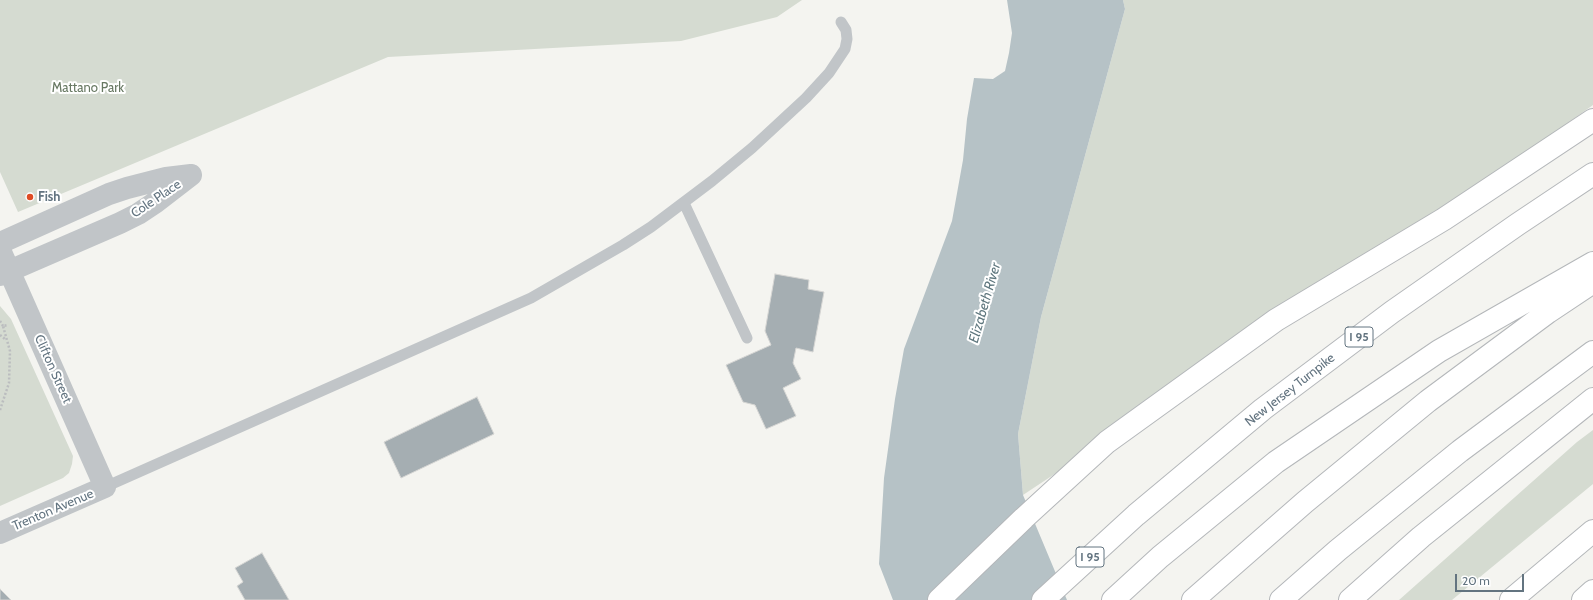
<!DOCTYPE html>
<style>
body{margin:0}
#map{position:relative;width:1593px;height:600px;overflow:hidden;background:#f4f4f0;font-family:Cabin,sans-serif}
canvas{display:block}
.scale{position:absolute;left:1455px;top:574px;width:69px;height:18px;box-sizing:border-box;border:2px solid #637480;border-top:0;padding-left:5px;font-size:12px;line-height:14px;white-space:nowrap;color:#637480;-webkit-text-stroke:3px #fff;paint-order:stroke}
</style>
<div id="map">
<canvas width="1593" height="600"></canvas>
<div class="scale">20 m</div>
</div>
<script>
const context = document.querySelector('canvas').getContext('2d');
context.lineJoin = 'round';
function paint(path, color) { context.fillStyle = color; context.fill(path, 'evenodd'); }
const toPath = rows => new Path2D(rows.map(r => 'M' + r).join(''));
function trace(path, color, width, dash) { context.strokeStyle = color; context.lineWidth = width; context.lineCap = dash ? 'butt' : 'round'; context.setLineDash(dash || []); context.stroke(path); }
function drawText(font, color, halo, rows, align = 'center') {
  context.font = font + ' Cabin,sans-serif'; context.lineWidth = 4; context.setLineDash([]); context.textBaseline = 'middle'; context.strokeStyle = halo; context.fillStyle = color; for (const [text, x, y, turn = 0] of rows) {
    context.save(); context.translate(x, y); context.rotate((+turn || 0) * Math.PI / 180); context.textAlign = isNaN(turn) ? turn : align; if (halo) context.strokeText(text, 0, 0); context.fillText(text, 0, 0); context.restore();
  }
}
const green = toPath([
 [0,0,802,0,777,17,681,41,388,57,18,212,0,172],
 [1123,0,1593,0,1593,105,1365,268,1023,495,1018,434,1041,317,1125,9],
 [0,306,11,319,73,456,72,464,69,473,63,478,0,506],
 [1593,430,1593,484,1452,600,1399,600,1577,442]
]);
const water = toPath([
 [1007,0,1123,0,1125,9,1041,317,1018,434,1023,495,1067,600,893,600,879,564,884,478,895,399,904,349,952,221,963,160,967,119,974,78,993,79,1005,71,1009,53,1012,33]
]);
const building = toPath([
 [775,274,809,280,808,289,824,292,813,352,796,348,793,363,801,379,783,388,796,416,766,429,755,405,743,402,726,365,771,345,765,331,775,274],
 [477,397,494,434,401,478,384,442,477,397],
 [262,553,289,600,245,600,237,586,243,582,235,568,262,553],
 [0,589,11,600,0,600,0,589]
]);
const path = toPath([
 [0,321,3,326],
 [0,335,5,339],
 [0,410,9,383,10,351,3,326,8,325]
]);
const service = toPath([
 [684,203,747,338],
 [105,487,531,298,623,245,651,227,712,181,752,148,806,98,829,73,845,49,847,39,846,30,841,22]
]);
const tertiary = toPath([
 [0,243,109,194,127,188,166,178,191,175],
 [0,250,105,487,0,533],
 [0,275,120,223,138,214,156,202,191,175]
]);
const motorway = toPath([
 [939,600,1024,518,1107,442,1276,320,1444,219,1593,120],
 [1043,600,1136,515,1263,409,1392,312,1518,224,1593,174],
 [1113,600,1160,557,1276,462,1439,351,1593,263],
 [1193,600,1305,502,1428,401,1548,312,1593,282],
 [1281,600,1338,550,1460,451,1593,352],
 [1350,600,1421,537,1593,399],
 [1511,600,1593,531],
 [1583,600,1593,591]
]);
const markers = [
 [30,197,4,"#df4c25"]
];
const shields = [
 [1359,337,28],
 [1090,557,28]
];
const shieldNames = [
 ["I 95",1359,337],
 ["I 95",1090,557]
];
const parkNames = [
 ["Mattano Park",88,88]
];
const poiNames = [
 ["Fish",38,197]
];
const streetNames = [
 ["Cole Place",156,199,-34],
 ["Clifton Street",53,369,66],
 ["New Jersey Turnpike",1290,390,-38],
 ["Trenton Avenue",53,510,-23]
];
const waterNames = [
 ["Elizabeth River",985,303,-74]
];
paint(green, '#d5dbd1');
paint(water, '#b6c2c6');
paint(building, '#a5aeb2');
trace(building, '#d5d5d3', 1);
trace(motorway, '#b4b7ba', 24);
trace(path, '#bbbdbf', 2.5, [2, 2]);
trace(service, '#c1c5c8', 11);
trace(tertiary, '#c1c5c8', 22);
trace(motorway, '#fff', 22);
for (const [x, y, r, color] of markers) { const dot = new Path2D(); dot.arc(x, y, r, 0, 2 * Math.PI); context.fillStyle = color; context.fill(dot); trace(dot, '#fff', 1.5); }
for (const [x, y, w] of shields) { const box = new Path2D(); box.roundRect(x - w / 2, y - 10, w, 20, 3); context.fillStyle = '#fff'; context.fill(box); trace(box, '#637480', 1); }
drawText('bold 12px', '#637480', null, shieldNames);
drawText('13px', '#677862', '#fff', parkNames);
drawText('bold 13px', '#637480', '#fff', poiNames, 'left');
drawText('13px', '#637480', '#fff', streetNames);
drawText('italic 14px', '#5f777e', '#fff', waterNames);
</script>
